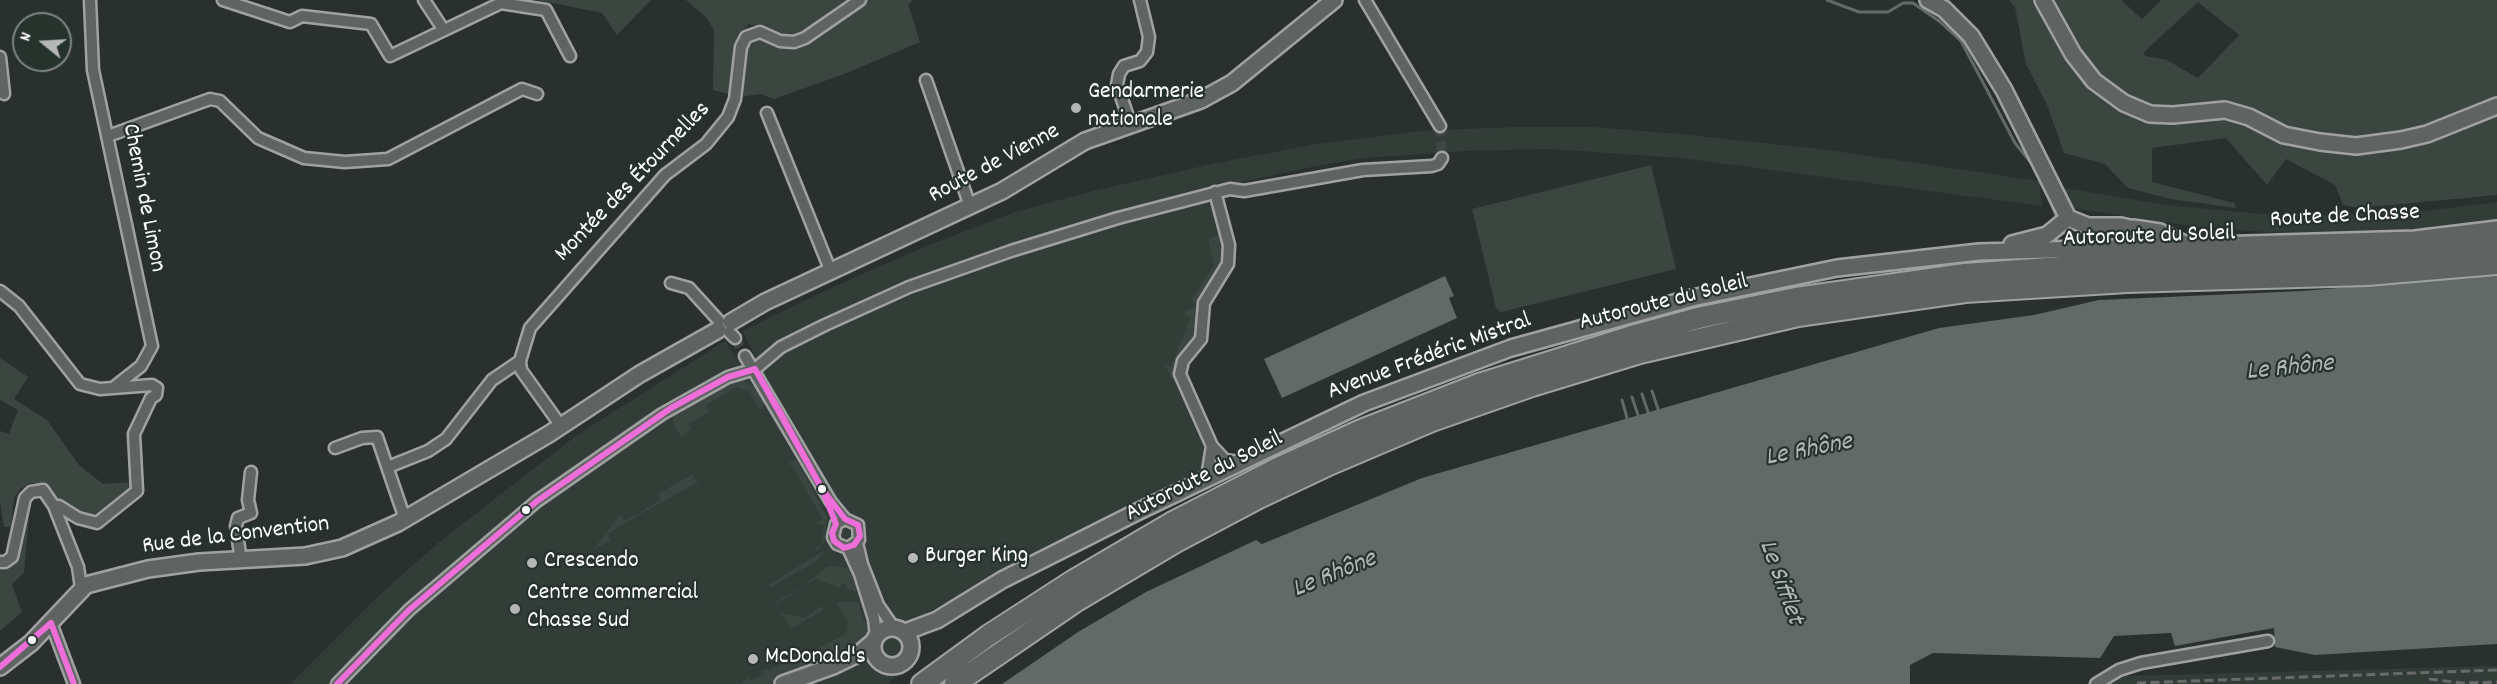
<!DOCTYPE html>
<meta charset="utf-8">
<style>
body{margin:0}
#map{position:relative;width:2497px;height:684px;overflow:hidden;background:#29302d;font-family:Dekko,sans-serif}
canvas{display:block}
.north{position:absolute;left:12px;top:12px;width:60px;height:60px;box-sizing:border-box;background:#26332d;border:2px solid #7d8581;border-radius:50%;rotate:288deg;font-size:16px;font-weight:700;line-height:24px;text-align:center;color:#fff}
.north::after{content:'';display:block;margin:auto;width:21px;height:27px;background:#b4b7b6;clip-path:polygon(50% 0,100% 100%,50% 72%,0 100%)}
</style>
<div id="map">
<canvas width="2497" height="684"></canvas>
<div class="north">N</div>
</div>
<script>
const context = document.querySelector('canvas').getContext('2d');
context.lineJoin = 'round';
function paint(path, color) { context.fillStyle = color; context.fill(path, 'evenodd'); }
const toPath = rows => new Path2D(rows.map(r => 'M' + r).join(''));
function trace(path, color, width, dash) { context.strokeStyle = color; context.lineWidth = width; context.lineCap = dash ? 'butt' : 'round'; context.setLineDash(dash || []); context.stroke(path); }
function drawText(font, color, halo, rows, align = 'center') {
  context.font = font + ' Dekko,sans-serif'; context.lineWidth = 4.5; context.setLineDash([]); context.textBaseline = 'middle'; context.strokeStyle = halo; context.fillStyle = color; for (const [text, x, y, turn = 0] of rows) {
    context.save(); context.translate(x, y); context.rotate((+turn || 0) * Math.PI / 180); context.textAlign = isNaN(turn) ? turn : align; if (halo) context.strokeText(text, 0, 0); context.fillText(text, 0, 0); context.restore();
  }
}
const built = toPath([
 [1521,127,1594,127,1680,134,1828,150,2039,181,2042,206,1681,158,1551,149,1465,151,1365,158,1316,166,1206,190,1209,202,1215,208,1227,251,1192,344,1181,355,1176,367,1176,378,1205,448,1200,471,907,623,896,676,887,684,290,684,375,599,438,543,577,435,725,341,738,361,755,356,742,331,833,287,924,247,1015,212,1089,192,1212,164,1316,144,1430,130],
 [2059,187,2166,205,2285,216,2426,211,2497,202,2497,221,2382,232,2293,234,2197,227,2065,207],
 [2497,666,2497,684,2089,684,2127,676]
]);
const green = toPath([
 [537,0,651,0,617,35,602,13],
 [686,0,847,0,800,34,789,36,749,24,739,34,736,46,732,95,713,90,714,31,707,18],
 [864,0,913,0,908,4,920,42,844,74,774,99,760,94,740,97,747,42,757,36,786,46],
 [2009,0,2121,0,2142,19,2161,0,2497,0,2497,195,2359,208,2343,205,2335,185,2286,159,2267,185,2226,138,2152,148,2152,182,2234,203,2236,208,2170,199,2128,188,2105,164,2064,153,2047,105,2026,64,2015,7],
 [2198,2,2239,35,2198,78,2167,60,2146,56,2143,53],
 [1651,165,1676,269,1501,312,1496,308,1472,209],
 [1213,209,1227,259,1202,301,1193,304,1192,299,1214,265,1208,239,1219,235],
 [1200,305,1196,340,1178,359,1176,377,1172,379,1164,364,1171,367,1190,318,1184,312],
 [0,358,28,377,14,399,47,420,79,465,103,484,131,482,131,490,95,520,77,514,57,501,41,483,31,483,20,489,14,498,11,527,4,527,0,501,0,431,9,434,18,410,0,400],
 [740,380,757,388,765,401,762,409,760,410,749,391,737,387,706,405,709,412,688,424,691,430,681,437,673,423,673,416,718,388],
 [796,459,827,517,824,543,817,551,814,546,820,547,825,526,817,523,823,519,792,466,788,464],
 [693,474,700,489,696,483,641,514,640,512,661,500,658,494],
 [638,513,639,515,607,534,610,541,593,550,618,517,621,515,624,521],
 [29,515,24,573,12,584,22,612,0,631,0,570,7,569,16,561,25,517],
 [825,550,818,560,771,587,767,586],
 [833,566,847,568,854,573,860,588,856,592,846,589,847,585,842,583,840,588,816,579,778,603,774,603,804,586,827,567],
 [849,601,858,603,864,620,870,624,867,637,858,648,769,684,738,684,749,678,751,681,764,674,762,671,766,669,769,671,800,651,810,652,846,634,849,623,836,603],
 [821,606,824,610,792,628,780,613,805,618]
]);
const water = toPath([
 [2497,275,2497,644,2315,655,2275,647,2274,628,2175,646,2171,633,2114,636,2100,658,1933,653,1910,665,1910,684,1002,684,1078,632,1146,592,1256,540,1262,544,1422,478,1939,328,2034,315,2099,300,2302,291],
 [1445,276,1454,296,1449,298,1457,318,1282,398,1264,359]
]);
const stream = toPath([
 [1827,0,1859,12,1888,12,1903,3,1913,3,1939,21,1961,41,2015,143,2036,169],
 [2046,191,2056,216],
 [1652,391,1658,409],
 [1642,394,1648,412],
 [1632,397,1638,415],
 [1622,400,1627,418]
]);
const streetTunnel = toPath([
 [1440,126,1442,158],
 [735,338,745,356]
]);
const street = toPath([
 [90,0,93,70,152,346,141,366,113,388],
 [223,0,290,22,302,16,371,24,390,56,501,3,546,10,570,56],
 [424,0,443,29],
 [1365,0,1440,126],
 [0,57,4,94],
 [926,80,970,206],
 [767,113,831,272],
 [1131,125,1117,85,1119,74,1124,66,1140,61,1147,52,1149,37,1140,0],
 [108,136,210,99,220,101,258,138,304,158,345,162,388,159,522,89,537,94],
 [1215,192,1229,245,1228,264,1204,303,1201,339,1183,361,1180,374,1212,446,1225,460,1238,462],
 [671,283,689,288,719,321],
 [0,291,19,306,80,384,100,389,152,385,157,388,156,395,151,398,134,434,137,491,97,523,78,518,59,506,54,506],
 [729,332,735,338],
 [745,356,831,502,845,519,858,525,859,540,848,548,837,544,833,537,836,524,845,519],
 [561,426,521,370,520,361,530,328,665,175,706,144,728,117,735,99,741,47,746,37,760,32,780,41,794,42,805,38,860,0],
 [335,448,362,438,377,437,405,519],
 [388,467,428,451,446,439,492,380,520,361],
 [1207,477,1212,446],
 [857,543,862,564,878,605,894,628],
 [848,548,860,574,874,619,876,636],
 [241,561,236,526,238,518,251,513,248,500,251,472],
 [0,562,5,562,12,557,25,498,31,492,43,490,54,506,78,567,81,588],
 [51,623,74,684],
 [337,684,409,610,537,501,662,414,728,377,755,369,781,347,825,325,909,287,1011,251,1118,218,1230,189,1244,191,1363,170,1432,166,1438,164,1442,158],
 [2096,684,2119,670,2141,663,2268,641]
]);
const secondary = toPath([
 [1928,0,1944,9,1971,36,2004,90,2068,218,2088,226,2121,226,2139,230,2146,237,2148,247],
 [2043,0,2073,54,2094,81,2124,103,2150,114,2173,115,2225,110,2249,117,2284,135,2320,142,2356,146,2401,140,2427,134,2497,106],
 [2133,228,2160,232,2187,245],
 [2012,244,2047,235,2068,218],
 [731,322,765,302,1002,191,1085,141,1201,100,1232,83,1334,0],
 '873 647a19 19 0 1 1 38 0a19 19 0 1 1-38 0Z',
 [905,632,937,620,1002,580,1135,513,1364,403,1511,348,1692,298,1837,268,1979,252,2415,239,2497,229],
 [0,667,31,643,86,585,148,569,199,562,305,556,342,548,398,523,549,434,640,374,718,330],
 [783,684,833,666,860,653,873,642]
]);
const highway = toPath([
 [922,684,989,635,1074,580,1171,523,1282,466,1361,430,1479,384,1632,336,1702,317,1796,298,1965,274,2117,263,2368,257,2497,245],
 [955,684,1075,602,1176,542,1259,498,1331,464,1432,421,1532,386,1640,353,1798,316,1965,292,2127,282,2367,275,2497,264]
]);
const rail = toPath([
 [2429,679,2462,683,2497,682],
 [2137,683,2497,670]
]);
const bus1 = toPath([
 [755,369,781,414,822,489,755,369],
 [822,489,845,519,858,525,860,536,854,545,844,548,834,541,832,533,836,524,822,489],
 [51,623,74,684],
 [0,667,51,623],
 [337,684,409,610,537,501,671,408,728,377,755,369]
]);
const markers = [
 [1076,108,6,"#b4b7b6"],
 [822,489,5,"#fff"],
 [526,510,5,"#fff"],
 [913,558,6,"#b4b7b6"],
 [532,563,6,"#b4b7b6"],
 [515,609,6,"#b4b7b6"],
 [32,640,5,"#fff"],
 [753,659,6,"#b4b7b6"]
];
const poiNames = [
 ["Gendarmerie",1088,94],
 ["nationale",1088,122],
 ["Burger King",925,558],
 ["Crescendo",544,563],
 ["Centre commercial",527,595],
 ["Chasse Sud",527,623],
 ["McDonald's",765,659]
];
const streetNames = [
 ["Route de Vienne",995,165,-28],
 ["Montée des Étournelles",634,183,-46],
 ["Chemin de Limon",142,198,79],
 ["Route de Chasse",2345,218,-3],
 ["Autoroute du Soleil",2149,238,-2],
 ["Autoroute du Soleil",1664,304,-14],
 ["Avenue Frédéric Mistral",1430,358,-20],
 ["Autoroute du Soleil",1205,478,-27],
 ["Rue de la Convention",236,537,-7]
];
const waterNames = [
 ["Le Rhône",2290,370,-6],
 ["Le Rhône",1809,452,-11],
 ["Le Rhône",1335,576,-22],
 ["Le Sifflet",1779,583,70]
];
paint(built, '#323d38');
paint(green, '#3b4641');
paint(water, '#616a66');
trace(stream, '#616a66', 3);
trace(streetTunnel, '#3e4542', 10, [10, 5]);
trace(street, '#9fa2a0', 15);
trace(secondary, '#9fa2a0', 20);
trace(highway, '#9fa2a0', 24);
trace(street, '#5f6362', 10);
trace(secondary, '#5f6362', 15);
trace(highway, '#5f6362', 20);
trace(rail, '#686c69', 3, [9, 4.5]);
trace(bus1, '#ed6ed8', 6);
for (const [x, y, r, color] of markers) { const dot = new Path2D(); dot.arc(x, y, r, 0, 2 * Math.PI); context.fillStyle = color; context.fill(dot); trace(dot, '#26332d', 2); }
drawText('24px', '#fff', '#26332d', poiNames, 'left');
drawText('24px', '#fff', '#26332d', streetNames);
drawText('italic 26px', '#b3b8b6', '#26332d', waterNames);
</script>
